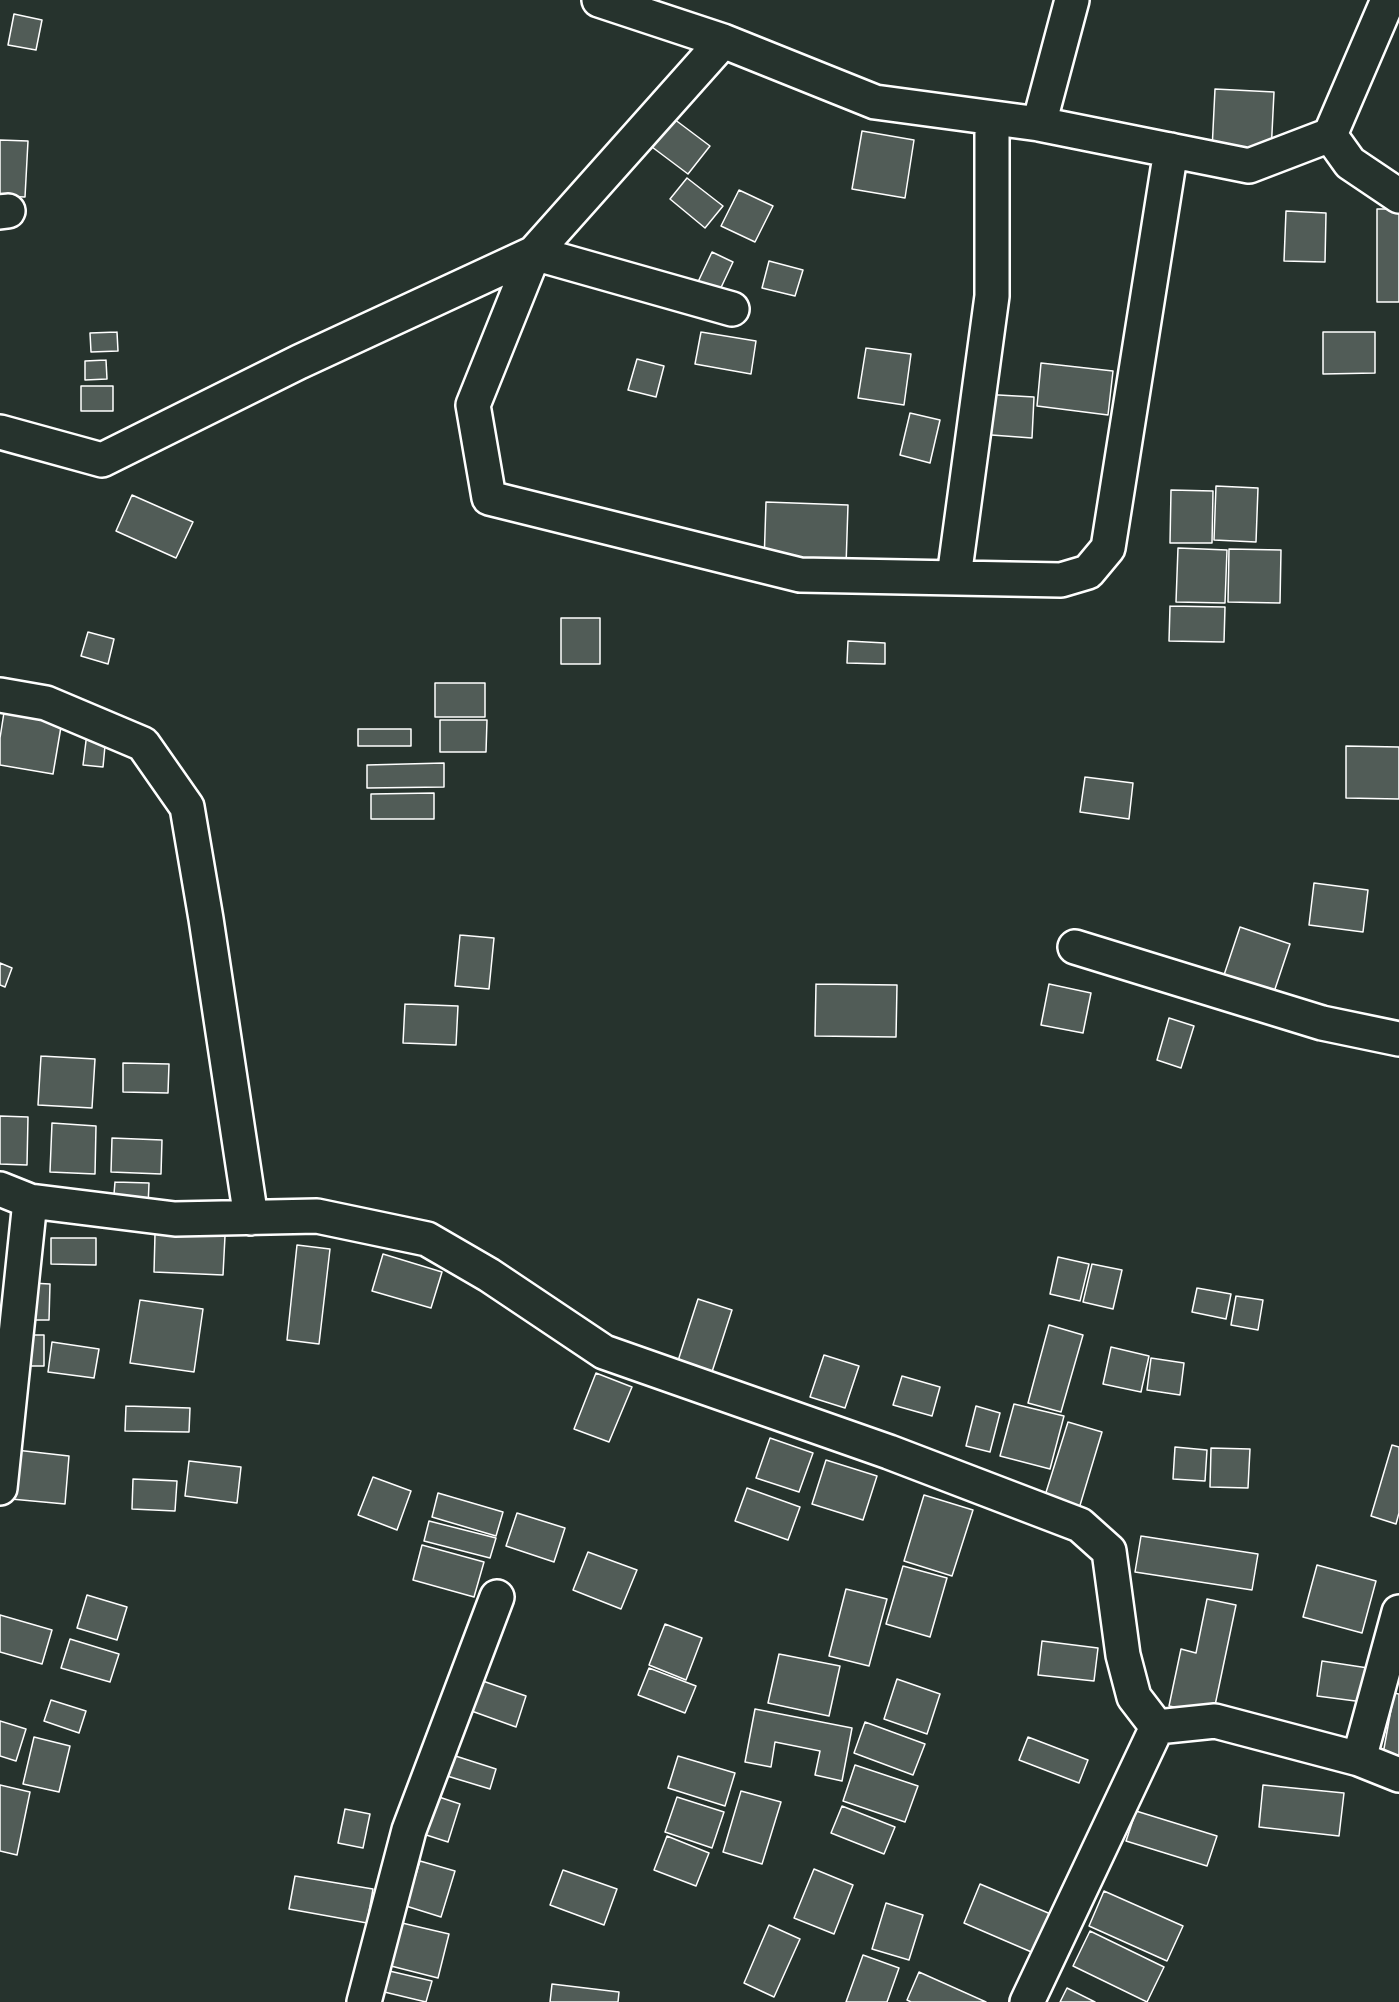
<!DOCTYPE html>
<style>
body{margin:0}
canvas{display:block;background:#26332d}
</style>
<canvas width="1399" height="2002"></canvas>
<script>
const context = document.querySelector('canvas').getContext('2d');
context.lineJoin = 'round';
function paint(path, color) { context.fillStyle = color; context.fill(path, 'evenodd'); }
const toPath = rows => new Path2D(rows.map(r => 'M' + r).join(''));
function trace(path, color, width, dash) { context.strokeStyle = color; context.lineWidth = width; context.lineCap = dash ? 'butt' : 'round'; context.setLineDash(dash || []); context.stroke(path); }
const building = toPath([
 [14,14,42,20,36,50,8,45,14,14],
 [1215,89,1274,92,1271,153,1212,150,1215,89],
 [666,113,710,146,688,174,644,141,666,113],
 [862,131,914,140,905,198,852,189,862,131],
 [0,140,28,141,25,197,0,196,0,140],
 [687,178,723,206,705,228,670,199,687,178],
 [739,190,773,206,755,242,721,226,739,190],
 [1377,209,1399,209,1399,302,1377,302,1377,209],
 [1286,211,1326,213,1325,262,1284,261,1286,211],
 [712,252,733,262,718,294,697,284,712,252],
 [769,261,803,270,795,296,762,288,769,261],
 [117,332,118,351,91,352,90,333,117,332],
 [701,332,756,341,751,374,695,364,701,332],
 [1323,332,1375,332,1375,373,1323,374,1323,332],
 [866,348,911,354,904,405,858,398,866,348],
 [637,359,664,366,656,397,628,390,637,359],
 [106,360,107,379,85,380,85,361,106,360],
 [1041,363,1113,371,1108,415,1037,406,1041,363],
 [81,386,113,386,113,411,81,411,81,386],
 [981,394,1034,397,1032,438,978,434,981,394],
 [910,413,940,420,930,463,900,455,910,413],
 [1216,486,1258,488,1256,542,1214,540,1216,486],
 [1171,490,1213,491,1212,543,1170,543,1171,490],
 [132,495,193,522,176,558,116,531,132,495],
 [766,502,848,505,846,566,764,563,766,502],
 [1178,548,1227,550,1225,603,1176,602,1178,548],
 [1229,549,1281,550,1280,603,1228,602,1229,549],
 [1170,606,1225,607,1224,642,1169,641,1170,606],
 [561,618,600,618,600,664,561,664,561,618],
 [88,632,114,639,108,664,81,656,88,632],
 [848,641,885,643,885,664,847,663,848,641],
 [435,683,485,683,485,717,435,717,435,683],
 [5,706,63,715,53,774,0,765,0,738,5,706],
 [440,720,487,720,486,752,440,752,440,720],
 [358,729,411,729,411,746,358,746,358,729],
 [87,733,106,735,103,767,83,765,87,733],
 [1346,746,1399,747,1399,799,1346,798,1346,746],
 [444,763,444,787,367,788,367,765,444,763],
 [1085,777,1133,783,1129,819,1080,812,1085,777],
 [434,793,434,819,371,819,371,794,434,793],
 [1314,883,1368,890,1363,932,1309,925,1314,883],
 [1240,927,1290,944,1271,1001,1221,984,1240,927],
 [460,935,494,938,489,989,455,986,460,935],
 [0,963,12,968,5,987,0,985,0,963],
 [816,984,897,985,896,1037,815,1036,816,984],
 [1049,984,1091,993,1083,1033,1041,1025,1049,984],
 [405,1004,458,1006,456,1045,403,1043,405,1004],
 [1169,1018,1194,1026,1181,1068,1157,1060,1169,1018],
 [41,1056,95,1059,92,1108,38,1105,41,1056],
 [123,1063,169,1064,168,1093,123,1092,123,1063],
 [0,1116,28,1117,27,1165,0,1164,0,1116],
 [52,1123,96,1126,95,1174,50,1172,52,1123],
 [112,1138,162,1140,161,1174,111,1172,112,1138],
 [115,1182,149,1183,148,1207,113,1206,115,1182],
 [155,1234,225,1236,223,1275,154,1272,155,1234],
 [51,1238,96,1238,96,1265,51,1264,51,1238],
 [297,1245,330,1249,319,1344,287,1340,297,1245],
 [383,1254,442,1272,431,1308,372,1291,383,1254],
 [1058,1257,1089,1264,1080,1301,1050,1294,1058,1257],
 [1092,1264,1122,1270,1113,1309,1083,1302,1092,1264],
 [31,1283,50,1284,49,1320,30,1320,31,1283],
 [1197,1288,1231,1294,1226,1319,1192,1312,1197,1288],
 [1236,1296,1263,1300,1258,1330,1231,1325,1236,1296],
 [698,1299,732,1310,710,1378,676,1367,698,1299],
 [140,1300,203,1309,194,1372,130,1363,140,1300],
 [1049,1325,1083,1335,1061,1412,1028,1403,1049,1325],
 [22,1335,44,1335,44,1366,22,1366,22,1335],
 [52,1342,99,1349,94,1378,48,1372,52,1342],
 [1111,1347,1149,1356,1141,1392,1103,1384,1111,1347],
 [824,1355,859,1366,845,1408,810,1397,824,1355],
 [1151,1358,1184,1363,1180,1395,1147,1390,1151,1358],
 [596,1373,632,1387,609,1442,574,1429,596,1373],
 [902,1376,940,1387,932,1416,893,1405,902,1376],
 [1014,1404,1064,1416,1050,1469,1000,1456,1014,1404],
 [126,1406,190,1408,189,1432,125,1431,126,1406],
 [976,1406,1000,1413,990,1452,966,1446,976,1406],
 [1068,1422,1102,1432,1078,1512,1043,1502,1068,1422],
 [770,1438,813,1453,799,1492,756,1478,770,1438],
 [1392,1445,1399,1447,1399,1513,1396,1524,1371,1516,1392,1445],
 [1175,1447,1207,1450,1205,1481,1173,1479,1175,1447],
 [1211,1448,1250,1449,1248,1488,1210,1487,1211,1448],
 [16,1450,69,1456,65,1504,11,1499,16,1450],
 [826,1460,877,1476,863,1520,812,1504,826,1460],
 [189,1461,241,1467,237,1503,185,1496,189,1461],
 [373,1477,411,1491,397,1530,358,1515,373,1477],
 [133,1479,177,1481,175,1511,132,1509,133,1479],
 [747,1488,800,1507,788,1540,735,1521,747,1488],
 [438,1493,503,1512,496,1536,432,1517,438,1493],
 [924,1495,973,1510,952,1576,904,1561,924,1495],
 [517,1513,565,1528,554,1562,506,1546,517,1513],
 [429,1521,496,1538,490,1558,424,1541,429,1521],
 [1141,1536,1258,1554,1252,1590,1135,1572,1141,1536],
 [422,1545,484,1562,474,1597,413,1580,422,1545],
 [588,1552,637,1570,621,1609,573,1590,588,1552],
 [1317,1565,1376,1581,1362,1633,1303,1617,1317,1565],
 [903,1566,947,1578,930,1637,886,1624,903,1566],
 [846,1589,887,1599,869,1666,829,1656,846,1589],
 [87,1595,127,1607,117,1640,77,1628,87,1595],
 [1207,1599,1236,1605,1213,1715,1169,1706,1181,1649,1196,1653,1207,1599],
 [0,1615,52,1630,42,1664,0,1652,0,1615],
 [665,1624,702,1638,686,1680,649,1665,665,1624],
 [70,1639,119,1654,110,1682,61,1668,70,1639],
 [1042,1641,1098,1648,1094,1681,1038,1675,1042,1641],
 [779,1654,840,1666,829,1716,768,1703,779,1654],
 [1322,1661,1368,1668,1363,1702,1317,1696,1322,1661],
 [649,1668,696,1686,685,1713,638,1695,649,1668],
 [477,1679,526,1696,516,1727,466,1709,477,1679],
 [897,1679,940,1694,927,1734,884,1719,897,1679],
 [1394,1693,1399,1694,1399,1757,1383,1754,1394,1693],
 [51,1700,86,1711,79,1733,44,1721,51,1700],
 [755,1709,852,1728,842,1781,815,1775,820,1751,775,1742,771,1767,745,1762,755,1709],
 [0,1721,26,1729,16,1761,0,1756,0,1721],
 [865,1722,925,1744,913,1775,854,1753,865,1722],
 [34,1737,70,1746,59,1792,23,1784,34,1737],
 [1028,1737,1088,1760,1079,1783,1019,1760,1028,1737],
 [440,1751,496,1769,490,1789,434,1772,440,1751],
 [678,1756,735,1773,725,1806,668,1788,678,1756],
 [855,1765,918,1786,905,1822,843,1801,855,1765],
 [0,1785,30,1792,17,1855,0,1851,0,1785],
 [1263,1785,1344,1793,1339,1836,1259,1827,1263,1785],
 [741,1791,781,1802,762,1864,723,1852,741,1791],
 [430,1794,460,1804,448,1842,417,1832,430,1794],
 [677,1797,724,1812,712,1848,665,1832,677,1797],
 [842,1806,895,1827,884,1854,831,1833,842,1806],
 [345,1809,370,1814,363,1848,338,1843,345,1809],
 [1136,1811,1217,1836,1207,1866,1126,1841,1136,1811],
 [667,1836,709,1853,696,1886,654,1870,667,1836],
 [420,1861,455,1871,441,1917,406,1906,420,1861],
 [814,1869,853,1885,834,1934,794,1918,814,1869],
 [563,1870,617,1889,604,1925,550,1905,563,1870],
 [295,1876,373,1889,367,1923,289,1909,295,1876],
 [980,1884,1060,1918,1043,1957,964,1923,980,1884],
 [1104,1891,1183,1926,1167,1961,1089,1926,1104,1891],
 [886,1903,923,1915,909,1960,872,1949,886,1903],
 [402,1923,449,1934,438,1978,391,1966,402,1923],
 [769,1925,800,1939,774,1997,744,1983,769,1925],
 [1090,1931,1164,1967,1147,2002,1073,1966,1090,1931],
 [863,1955,899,1968,887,2002,846,2002,863,1955],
 [381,1969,432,1981,426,2002,376,1990,381,1969],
 [919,1972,986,2002,911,2002,907,2000,919,1972],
 [552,1984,619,1992,618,2002,550,2002,552,1984],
 [1067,1988,1095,2002,1060,2002,1067,1988]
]);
const minor = toPath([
 [599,0,723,41,875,102,1039,124,1249,166,1330,135],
 [1388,0,1330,135,1350,163,1399,196],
 [723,41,534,253,473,405,489,498,800,575,1061,580,1088,572,1108,548,1171,150],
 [1039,124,1072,0],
 [0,212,8,211],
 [0,432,102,460,299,362,534,253,732,309],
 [954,577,992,296,992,118],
 [0,695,46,703,143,744,187,807,206,919,251,1218],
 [1075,947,1322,1023,1399,1039],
 [0,1189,30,1201,175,1219,317,1216,427,1239,489,1275,604,1352,889,1452,1080,1525,1109,1551,1123,1655,1134,1697,1157,1727],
 [0,1488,30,1201],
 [1359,1759,1399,1775],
 [364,2002,409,1830,497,1597],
 [1027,2002,1157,1727,1215,1721,1359,1759,1399,1612]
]);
paint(building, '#515c57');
trace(building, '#fff', 1.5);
trace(minor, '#fff', 38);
trace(minor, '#26332d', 33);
</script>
